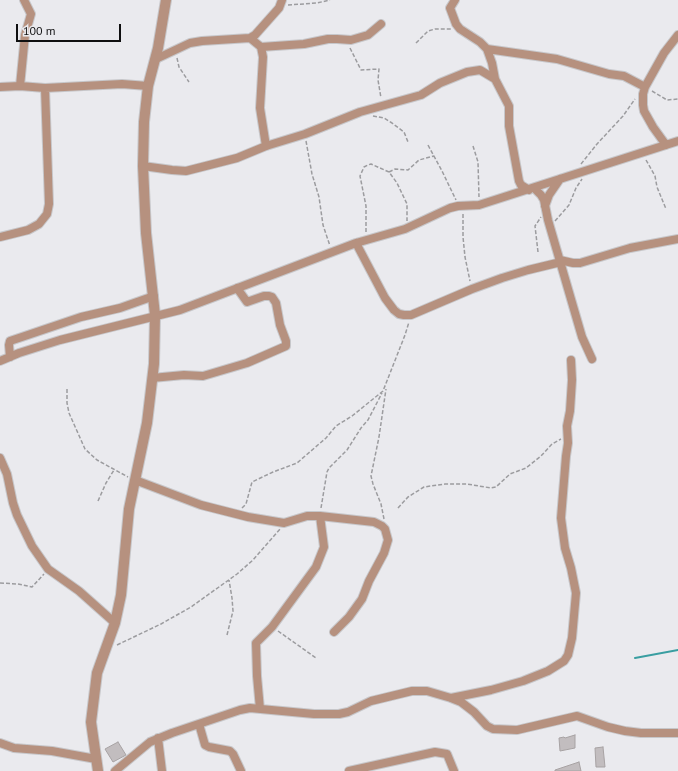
<!DOCTYPE html>
<style>
body{margin:0}
#map{position:relative;width:678px;height:771px;overflow:hidden;background:#eaeaee;font-family:"PT Sans",sans-serif}
canvas{display:block}
.scale{position:absolute;left:16px;top:24px;width:105px;height:18px;box-sizing:border-box;border:2px solid #0f0f10;border-top:0;padding-left:5px;font-size:12px;line-height:14px;white-space:nowrap;color:#0f0f10;-webkit-text-stroke:3px #eaeaee;paint-order:stroke}
</style>
<div id="map">
<canvas width="678" height="771"></canvas>
<div class="scale">100 m</div>
</div>
<script>
const context = document.querySelector('canvas').getContext('2d');
context.lineJoin = 'round';
const toPath = rows => new Path2D(rows.map(r => 'M' + r).join(''));
function trace(path, color, width, dash) { context.strokeStyle = color; context.lineWidth = width; context.lineCap = dash ? 'butt' : 'round'; context.setLineDash(dash || []); context.stroke(path); }
function paint(path, color) { context.fillStyle = color; context.fill(path, 'evenodd'); }
const stream = toPath([
 [635,658,678,650]
]);
const building = toPath([
 [575,735,575,748,560,751,559,738,564,737,565,738,575,735],
 [118,742,126,755,113,762,105,749,118,742],
 [603,747,605,767,596,767,595,748,603,747],
 [579,762,581,771,555,771,555,770,579,762]
]);
const path = toPath([
 [288,5,317,3,330,0],
 [416,43,428,31,435,29,452,29],
 [350,48,361,70,379,69,378,80,381,98],
 [177,58,179,67,189,82],
 [652,91,667,100,678,99],
 [373,116,384,118,392,123,404,132,408,142],
 [306,141,312,174,319,197,323,225,330,246],
 [428,145,442,171,456,200],
 [473,146,478,162,479,197],
 [646,160,655,176,657,187,666,209],
 [581,164,597,144,623,116,635,99],
 [389,172,395,169,408,170,419,160,434,156],
 [463,214,463,237,465,257,470,281],
 [555,221,569,205,576,188,582,179],
 [366,232,366,206,360,176,364,167,368,165,371,164,389,172,397,183,407,204,407,221],
 [538,252,535,226,541,217],
 [67,389,67,403,69,413,85,449,97,460,128,477],
 [98,501,106,483,114,470],
 [242,508,246,504,252,482,273,472,297,463,326,438,336,426,352,416,383,391,405,335,409,322],
 [321,508,327,472,329,468,347,450,361,428,368,420,382,393],
 [398,508,408,497,424,487,445,484,467,484,491,488,496,487,510,474,526,468,541,456,552,444,561,439],
 [384,519,381,504,373,484,371,476,379,437,386,389],
 [0,583,18,584,32,587,44,574],
 [278,631,316,658],
 [227,635,233,611,232,598,229,580],
 [117,645,161,624,191,607,237,574,253,560,280,529]
]);
const minor = toPath([
 [455,0,450,8,456,24,460,29,480,42,487,49,492,63,495,79,509,106,509,126,519,181,521,185,529,190],
 [250,38,261,47,263,57,260,108,266,146],
 [261,47,304,44,328,39,337,39,351,40,368,35,381,24],
 [487,49,557,59,609,74,624,76,645,87],
 [156,59,190,43,202,41,250,38,255,35,279,8,282,0],
 [20,86,25,35,31,14,24,0],
 [0,87,20,86,45,88,122,84,148,86],
 [666,145,653,127,644,111,643,105,643,94,645,87,664,53,678,35],
 [143,166,172,170,186,171,237,158,266,146,305,134,360,112,421,95,440,83,467,72,480,70,495,79],
 [534,188,541,195,544,200,548,220,582,337,592,359],
 [545,206,549,195,560,179],
 [0,237,28,230,39,224,47,214,49,204,45,88],
 [356,243,385,298,394,310,399,314,404,315,411,315,472,289,502,278,528,270,561,262],
 [560,260,573,263,580,263,630,248,678,239],
 [10,357,9,345,10,341,81,317,120,308,154,296],
 [0,361,19,353,60,340,180,310,356,243,405,229,450,208,458,206,479,205,678,141],
 [152,378,184,375,203,376,247,363,286,346,286,341,280,325,276,303,272,297,269,296,264,296,247,302,237,288],
 [0,458,7,474,13,503,17,515,32,546,48,569,79,591,115,623],
 [135,480,201,505,248,517,284,523,307,516,320,516,374,522,382,526,385,529,388,540,384,553,369,581,362,599,349,617,334,632],
 [451,698,491,690,523,681,548,671,564,661,568,655,572,638,576,593,571,568,565,548,561,518,566,456,568,443,567,426,570,411,572,380,571,360],
 [260,709,257,676,256,643,272,627,316,567,324,547,320,516],
 [199,724,205,745,209,747,230,751,233,754,241,771],
 [158,738,162,771],
 [0,743,14,748,52,751,96,759],
 [115,771,150,742,172,733,240,710,250,708,314,714,339,714,348,712,371,701,412,691,427,691,451,698,461,702,474,712,487,726,493,729,517,730,577,716,608,727,625,731,641,733,678,733],
 [349,771,435,752,447,754,454,771]
]);
const tertiary = toPath([
 [98,771,91,722,97,673,115,623,121,595,129,509,147,423,154,364,155,315,146,233,143,166,144,122,148,86,158,48,166,0]
]);
trace(stream, '#399ea1', 2);
paint(building, '#c2bdbf');
trace(building, '#a7a2a3', 1);
trace(minor, '#c7c7ca', 10);
trace(tertiary, '#c7c7ca', 12);
trace(path, '#9c9c9f', 1.5, [4, 2]);
trace(minor, '#b6917f', 8);
trace(tertiary, '#b6917f', 10);
</script>
